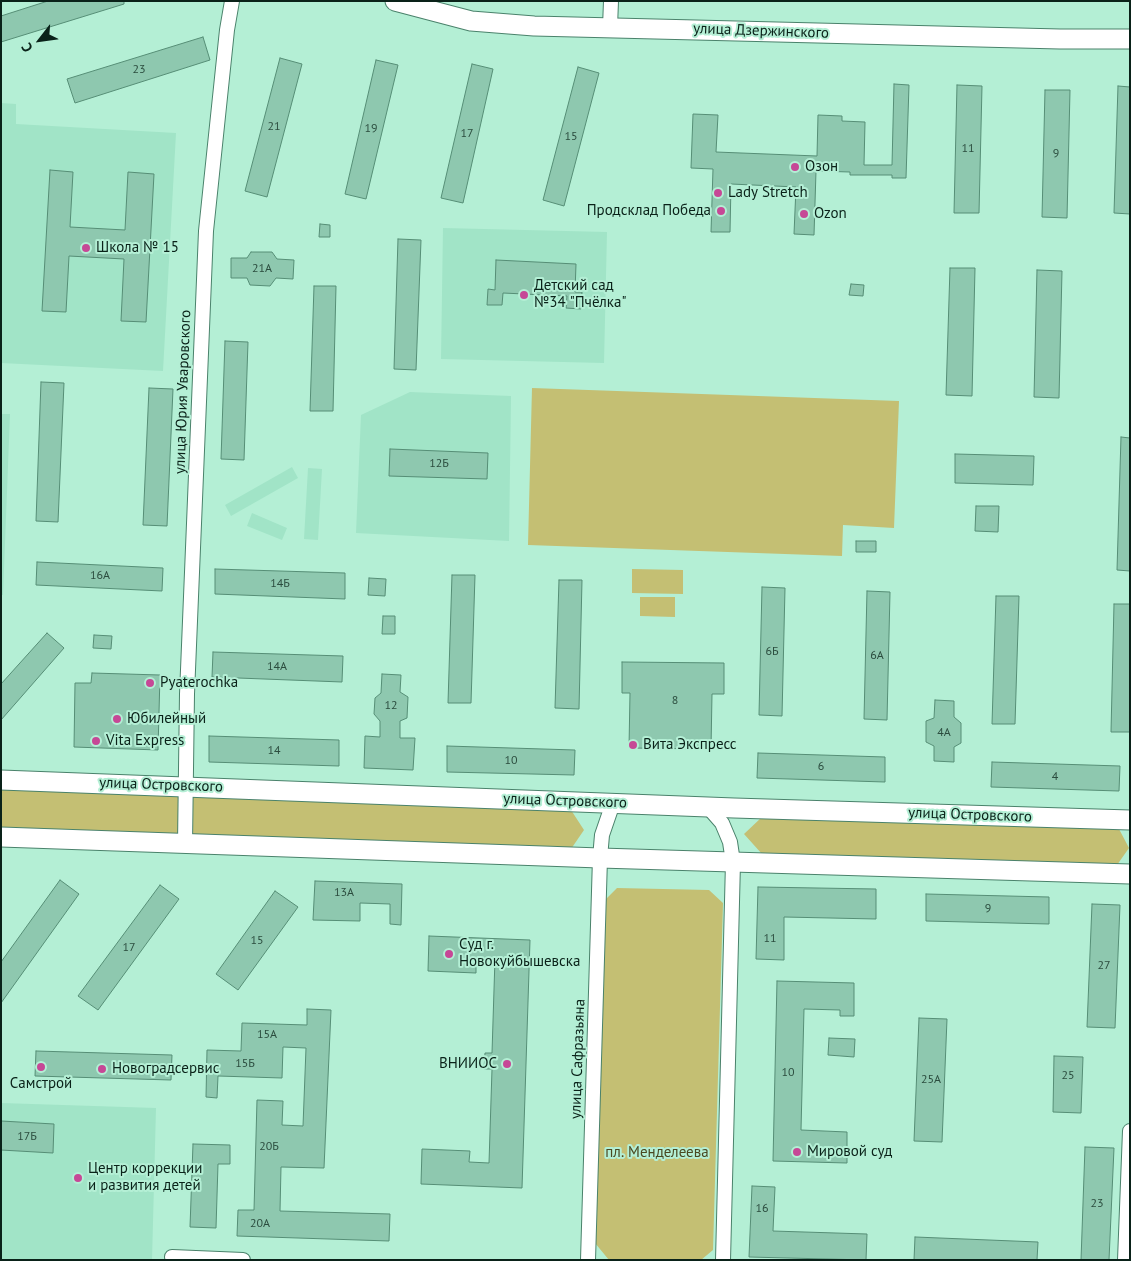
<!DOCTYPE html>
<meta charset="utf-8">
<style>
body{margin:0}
#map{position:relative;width:1131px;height:1261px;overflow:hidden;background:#b4efd5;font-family:"PT Sans",sans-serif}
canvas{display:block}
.frame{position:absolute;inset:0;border:2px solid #0a2219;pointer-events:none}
.north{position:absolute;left:15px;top:15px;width:50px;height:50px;-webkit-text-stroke:4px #b4efd5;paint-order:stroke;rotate:240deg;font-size:14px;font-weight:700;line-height:20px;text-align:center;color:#0a2219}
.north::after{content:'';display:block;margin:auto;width:18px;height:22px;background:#0a2219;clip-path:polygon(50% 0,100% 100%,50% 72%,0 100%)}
</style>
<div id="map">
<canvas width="1131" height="1261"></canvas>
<div class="frame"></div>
<div class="north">С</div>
</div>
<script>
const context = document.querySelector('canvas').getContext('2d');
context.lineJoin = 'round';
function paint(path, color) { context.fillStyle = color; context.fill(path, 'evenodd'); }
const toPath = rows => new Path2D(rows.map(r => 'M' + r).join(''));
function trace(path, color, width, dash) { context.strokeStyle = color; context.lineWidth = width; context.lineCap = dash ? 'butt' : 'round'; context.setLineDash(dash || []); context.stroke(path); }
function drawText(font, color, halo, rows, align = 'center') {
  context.font = font + ' "PT Sans",sans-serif'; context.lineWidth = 4; context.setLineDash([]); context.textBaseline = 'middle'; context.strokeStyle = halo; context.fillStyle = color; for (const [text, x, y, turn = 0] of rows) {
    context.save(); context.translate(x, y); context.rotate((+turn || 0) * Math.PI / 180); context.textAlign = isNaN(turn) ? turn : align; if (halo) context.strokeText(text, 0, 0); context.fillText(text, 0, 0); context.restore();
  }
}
const built = toPath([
 [1,103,16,104,16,124,176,133,163,371,1,363],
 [443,228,607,232,604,363,441,359],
 [410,392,511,396,509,541,356,533,361,415],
 [1,414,10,414,3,595,1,595],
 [292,467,298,478,231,516,225,505],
 [308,468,322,469,318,540,304,539],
 [252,513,287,528,282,540,247,526],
 [1,1103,156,1108,152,1260,1,1260]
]);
const green = toPath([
 [532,388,899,401,894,528,843,525,842,556,528,545],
 [632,569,683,570,683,594,632,593],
 [640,597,675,597,675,617,640,616],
 [1,789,181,796,182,834,1,827],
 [186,796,571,810,584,830,571,849,187,834],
 [762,817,1119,829,1129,848,1117,865,762,854,744,834],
 [617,888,709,890,723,903,713,1250,701,1260,609,1260,595,1243,606,899]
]);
const building = toPath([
 [48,1,124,1,124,4,1,42,1,16,48,1],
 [203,37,210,60,75,103,67,79,203,37],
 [280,58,302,64,267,197,245,191,280,58],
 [376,60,398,65,366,199,345,194,376,60],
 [472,64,493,69,463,203,441,198,472,64],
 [578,67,599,73,564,206,543,200,578,67],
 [894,84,909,85,906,178,892,178,892,175,850,175,850,172,816,171,814,235,794,234,796,187,731,184,730,232,711,232,713,169,691,168,693,114,718,115,716,152,817,156,818,115,842,116,842,121,865,122,864,165,892,165,894,84],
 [957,85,982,86,979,213,954,213,957,85],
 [1118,86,1130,87,1130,214,1114,213,1118,86],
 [1045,90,1070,90,1067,218,1042,217,1045,90],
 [50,170,73,172,70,227,125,230,128,172,154,174,146,322,121,321,124,259,69,256,66,312,42,311,50,170],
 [320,224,330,225,330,237,319,237,320,224],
 [398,239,421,240,416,370,394,369,398,239],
 [251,252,272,252,277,259,294,260,293,279,276,278,270,286,250,285,247,278,231,278,231,258,247,258,251,252],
 [496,260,576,264,575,292,582,292,581,309,566,308,567,296,503,293,502,305,487,305,488,289,495,290,496,260],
 [950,268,975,268,972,396,946,395,950,268],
 [1037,270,1062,271,1059,398,1034,397,1037,270],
 [851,284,864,285,863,296,849,295,851,284],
 [314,286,336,286,333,411,310,411,314,286],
 [225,341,248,342,244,460,221,459,225,341],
 [41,382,64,383,58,522,36,521,41,382],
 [149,388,173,389,167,526,143,525,149,388],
 [1121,437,1130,438,1130,571,1117,570,1121,437],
 [390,449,488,453,487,479,389,476,390,449],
 [955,454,1034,456,1033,485,955,483,955,454],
 [976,506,999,506,998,532,975,531,976,506],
 [856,541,876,541,876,552,856,552,856,541],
 [37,562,163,568,162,591,36,585,37,562],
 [215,569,345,573,345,599,215,594,215,569],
 [452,575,475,575,471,703,448,703,452,575],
 [369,578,386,579,385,596,368,595,369,578],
 [559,580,582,580,579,709,555,708,559,580],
 [762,587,785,588,782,716,759,715,762,587],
 [867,591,890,592,887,720,864,719,867,591],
 [996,596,1019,596,1015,724,992,724,996,596],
 [1114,604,1130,604,1130,732,1111,732,1114,604],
 [383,616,395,616,395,634,382,634,383,616],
 [47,633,64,648,1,720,1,684,47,633],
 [94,635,112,636,111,649,93,648,94,635],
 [213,652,343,656,342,682,212,677,213,652],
 [622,662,724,663,724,694,712,694,711,749,629,748,630,693,622,693,622,662],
 [92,673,160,675,158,750,74,747,75,683,91,683,92,673],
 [382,674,401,675,400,692,408,697,407,718,400,721,400,738,415,738,413,770,364,768,365,736,380,737,380,721,374,714,375,698,381,693,382,674],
 [935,700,954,701,954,717,961,723,961,743,954,747,954,762,934,761,934,746,926,742,926,721,934,718,935,700],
 [209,736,339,740,339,766,209,762,209,736],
 [447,746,575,750,574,775,447,772,447,746],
 [758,753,885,757,885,782,757,778,758,753],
 [992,762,1120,766,1119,791,991,787,992,762],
 [60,880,79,894,1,1003,1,962,60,880],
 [315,881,402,884,401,925,390,924,390,904,360,903,360,921,313,920,315,881],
 [160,885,179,899,98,1010,78,996,160,885],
 [758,887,876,889,876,919,784,917,784,960,756,959,758,887],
 [275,891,298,907,238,990,216,974,275,891],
 [926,894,1049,897,1049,924,926,921,926,894],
 [1092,904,1120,905,1115,1028,1087,1027,1092,904],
 [429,936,530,940,522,1188,421,1184,422,1149,470,1151,469,1162,489,1163,492,1069,484,1069,485,1053,492,1053,495,958,476,958,476,973,428,971,429,936],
 [777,981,854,983,854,1016,840,1016,840,1010,804,1009,801,1130,847,1132,847,1163,773,1161,777,981],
 [307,1009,331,1010,324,1168,281,1167,280,1211,390,1214,389,1241,237,1236,238,1210,254,1210,257,1100,283,1101,282,1125,303,1126,306,1048,283,1047,282,1078,218,1076,217,1098,206,1097,207,1050,241,1051,242,1023,307,1025,307,1009],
 [919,1018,947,1019,942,1142,914,1141,919,1018],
 [829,1038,855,1039,854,1057,828,1055,829,1038],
 [36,1051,172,1055,171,1080,35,1076,36,1051],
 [1054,1056,1083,1057,1081,1113,1053,1112,1054,1056],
 [1,1121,54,1124,53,1153,1,1150,1,1121],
 [193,1144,230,1145,230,1164,218,1164,216,1228,190,1227,193,1144],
 [1085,1147,1114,1148,1109,1260,1081,1260,1085,1147],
 [752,1186,775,1187,773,1231,867,1234,866,1260,749,1257,752,1186],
 [915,1237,1038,1242,1037,1260,914,1260,915,1237]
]);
const street = toPath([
 [610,27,611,1],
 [708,807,722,823,730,842,733,862,723,1260],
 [185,843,187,694,206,231,227,30,232,1],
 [172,1257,243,1260],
 [588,1260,600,858,602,835,613,803],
 [1125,1260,1130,1131]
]);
const secondary = toPath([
 [395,1,471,21,534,26,1060,39,1130,39],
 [1,780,734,808,1130,820],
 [1,837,600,858,1130,874]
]);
const markers = [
 [795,167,5,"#c64896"],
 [718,193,5,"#c64896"],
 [721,211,5,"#c64896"],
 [804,214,5,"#c64896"],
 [86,248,5,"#c64896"],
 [524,295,5,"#c64896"],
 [150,683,5,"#c64896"],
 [117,719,5,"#c64896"],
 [96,741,5,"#c64896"],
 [633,745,5,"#c64896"],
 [449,954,5,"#c64896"],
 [507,1064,5,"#c64896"],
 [41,1067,5,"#c64896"],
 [102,1069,5,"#c64896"],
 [797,1152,5,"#c64896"],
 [78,1178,5,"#c64896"]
];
const numberNames = [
 ["23",139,70],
 ["21",274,127],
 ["19",371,129],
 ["17",467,134],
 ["15",571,137],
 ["11",968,149],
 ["9",1056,154],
 ["21А",262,269],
 ["12Б",439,464],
 ["16А",100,576],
 ["14Б",280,584],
 ["6Б",772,652],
 ["6А",877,656],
 ["14А",277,667],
 ["8",675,701],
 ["12",391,706],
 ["4А",944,733],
 ["14",274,751],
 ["10",511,761],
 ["6",821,767],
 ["4",1055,777],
 ["13А",344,893],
 ["9",988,909],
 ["11",770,939],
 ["15",257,941],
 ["17",129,948],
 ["27",1104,966],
 ["15А",267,1035],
 ["15Б",245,1064],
 ["10",788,1073],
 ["25",1068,1076],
 ["25А",931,1080],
 ["17Б",27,1137],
 ["20Б",269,1147],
 ["23",1097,1204],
 ["16",762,1209],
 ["20А",260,1224]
];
const streetNames = [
 ["улица Дзержинского",761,31,2],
 ["улица Юрия Уваровского",183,392,-88],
 ["улица Островского",161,785,2],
 ["улица Островского",565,801,2],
 ["улица Островского",970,815,2],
 ["улица Сафразьяна",578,1059,-88]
];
const poiNames = [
 ["Озон",805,167],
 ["Lady Stretch",728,193],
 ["Продсклад Победа",711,211,"right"],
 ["Ozon",814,214],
 ["Школа № 15",96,248],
 ["Детский сад",534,286],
 ["№34 \"Пчёлка\"",534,303],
 ["Pyaterochka",160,683],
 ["Юбилейный",127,719],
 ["Vita Express",106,741],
 ["Вита Экспресс",643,745],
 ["Суд г.",459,945],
 ["Новокуйбышевска",459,962],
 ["ВНИИОС",497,1064,"right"],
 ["Новоградсервис",112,1069],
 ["Самстрой",41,1084,"center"],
 ["Мировой суд",807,1152],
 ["Центр коррекции",88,1169],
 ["и развития детей",88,1186]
];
const parkNames = [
 ["пл. Менделеева",657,1153]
];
paint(built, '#a1e4c7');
paint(green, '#c4bf73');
paint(building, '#8ec8af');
trace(building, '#568e76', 1);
trace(street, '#4a826b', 16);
trace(secondary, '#4a826b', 21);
trace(street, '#fff', 14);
trace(secondary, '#fff', 19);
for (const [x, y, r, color] of markers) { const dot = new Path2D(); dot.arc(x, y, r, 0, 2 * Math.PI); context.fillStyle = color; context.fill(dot); trace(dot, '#b4efd5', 2); }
drawText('12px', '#2b4c3e', null, numberNames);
drawText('15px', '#0a2219', '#b4efd5', streetNames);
drawText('15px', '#0a2219', '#b4efd5', poiNames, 'left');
drawText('15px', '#4a4821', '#b4efd5', parkNames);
</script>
